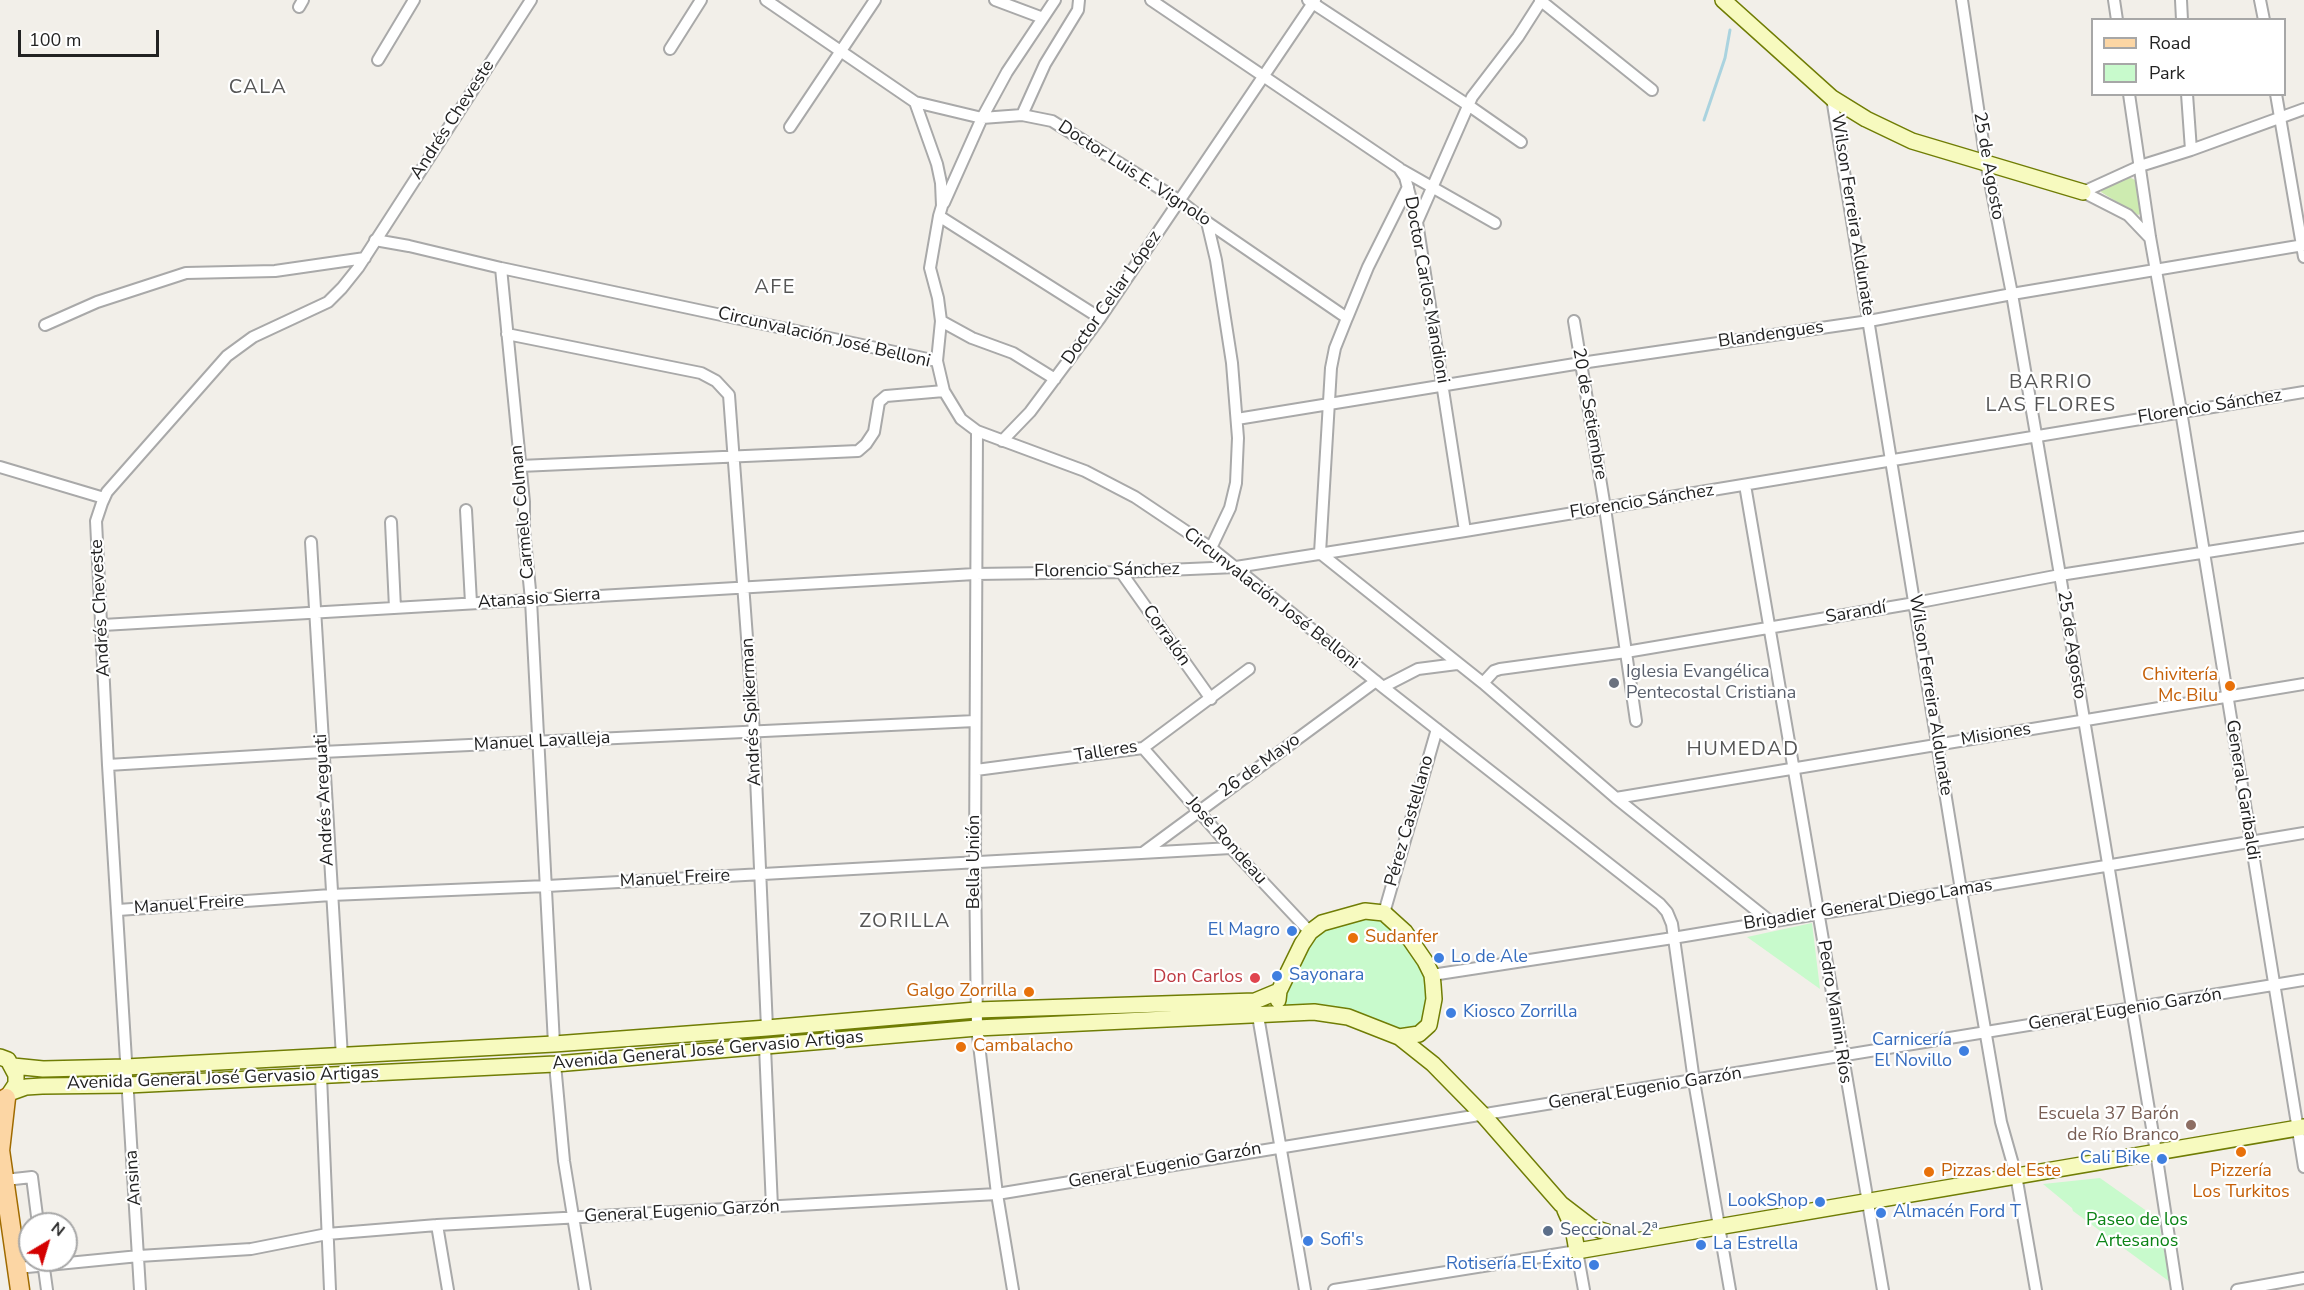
<!DOCTYPE html>
<meta charset="utf-8">
<style>
body{margin:0}
#map{position:relative;width:2304px;height:1290px;overflow:hidden;background:#f2efe9;font-family:"Nunito Sans",sans-serif}
canvas{display:block}
.legend{position:absolute;left:2091px;top:18px;width:195px;height:78px;box-sizing:border-box;background:#fff;border:2px solid #a7a7a7;margin:0;padding:8px 10px;list-style:none;font-size:18px;color:#222}
.legend li{display:flex;align-items:center;gap:12px;height:30px}
.legend b{width:30px;border:2px solid #a7a7a7}
.north{position:absolute;left:18px;top:1212px;width:60px;height:60px;box-sizing:border-box;background:#fff;border:2px solid #a7a7a7;border-radius:50%;rotate:38deg;font-size:16px;font-weight:700;line-height:24px;text-align:center;color:#222}
.north::after{content:'';display:block;margin:auto;width:21px;height:27px;background:#d40000;clip-path:polygon(50% 0,100% 100%,50% 72%,0 100%)}
.scale{position:absolute;left:18px;top:30px;width:141px;height:27px;box-sizing:border-box;border:3px solid #222;border-top:0;padding-left:8px;font-size:18px;line-height:21px;white-space:nowrap;color:#222;-webkit-text-stroke:4px #fff;paint-order:stroke}
</style>
<div id="map">
<canvas width="2304" height="1290"></canvas>
<ul class="legend">
<li><b style="height:8px;background:#fcd6a4"></b>Road</li>
<li><b style="height:16px;background:#c8facc"></b>Park</li>
</ul>
<div class="north">N</div>
<div class="scale">100 m</div>
</div>
<script>
const context = document.querySelector('canvas').getContext('2d');
context.lineJoin = 'round';
function paint(path, color) { context.fillStyle = color; context.fill(path, 'evenodd'); }
const toPath = rows => new Path2D(rows.map(r => 'M' + r).join(''));
function trace(path, color, width, dash) { context.strokeStyle = color; context.lineWidth = width; context.lineCap = dash ? 'butt' : 'round'; context.setLineDash(dash || []); context.stroke(path); }
function drawText(font, color, halo, rows, align = 'center') {
  context.font = font + ' "Nunito Sans",sans-serif'; context.lineWidth = 4.5; context.setLineDash([]); context.textBaseline = 'middle'; context.strokeStyle = halo; context.fillStyle = color; for (const [text, x, y, turn = 0] of rows) {
    context.save(); context.translate(x, y); context.rotate((+turn || 0) * Math.PI / 180); context.textAlign = isNaN(turn) ? turn : align; if (halo) context.strokeText(text, 0, 0); context.fillText(text, 0, 0); context.restore();
  }
}
const grass = toPath([
 [2129,177,2137,181,2140,214,2138,215,2101,192,2102,188]
]);
const park = toPath([
 [1372,918,1390,923,1423,970,1428,987,1422,1020,1416,1029,1405,1032,1284,1007,1281,1001,1312,939,1325,930,1338,925],
 [1812,923,1820,989,1747,937],
 [2100,1178,2158,1219,2170,1282,2073,1211,2072,1208,2043,1184]
]);
const stream = toPath([
 [1704,120,1725,58,1730,30]
]);
const street = toPath([
 [766,0,915,102,982,118,1022,115,1052,121,1180,201,1207,222,1347,318,1335,348,1331,368,1320,553],
 [995,0,1043,18],
 [1151,0,1399,168,1405,177,1417,222,1465,531],
 [1308,0,1468,105,1521,142],
 [1540,0,1652,90],
 [1962,0,1986,162,2012,294,2060,575,2156,1152,2177,1290],
 [2114,0,2117,20],
 [2181,0,2182,20],
 [2260,0,2264,20],
 [299,7,303,0],
 [670,49,701,0],
 [378,60,414,0],
 [2129,94,2150,237,2181,411,2304,1167],
 [2187,94,2191,150],
 [2276,94,2304,257],
 [1832,98,1961,890,2001,1122,2016,1175,2036,1290],
 [915,102,937,164,941,183,942,206,939,216,930,268,938,298,941,321,937,361],
 [1022,115,1045,64,1078,10,1079,0],
 [790,127,875,0],
 [1402,170,1495,223],
 [2083,192,2140,166,2191,150,2304,109],
 [2083,192,2128,215,2149,237],
 [944,203,982,118,1007,72,1055,0],
 [939,216,1100,318],
 [1207,222,1216,260,1232,363,1238,438,1236,483,1230,508,1211,548],
 [1417,222,1472,97,1518,37,1541,1],
 [375,240,409,246,501,268,937,361,944,391,961,419,977,431,1085,471,1135,497,1211,548,1383,687,1660,904,1667,912,1672,924,1694,1081,1730,1290],
 [501,268,524,502,524,530,531,600,554,1044],
 [1347,318,1368,267,1408,187],
 [941,321,972,338,1013,353,1055,379],
 [1574,321,1605,508,1636,721],
 [45,325,97,302,186,273,275,271,365,258],
 [507,334,701,373,716,381,729,395,754,732,767,1028],
 [1237,419,1581,363,1869,321,2012,294,2304,245],
 [977,431,975,862,977,1028,997,1194,1013,1290],
 [1002,441,1030,412,1100,318,1315,0],
 [520,466,858,451,866,444,874,432,879,402,886,396,944,391],
 [0,467,104,498],
 [1745,485,1883,1290],
 [466,510,471,603],
 [391,522,395,608],
 [311,542,342,1057],
 [1320,553,1483,683,1616,798,1771,922],
 [1121,572,1211,699],
 [103,625,975,574,1121,572,1236,567,1465,531,2304,392],
 [1483,683,1494,671,1500,669,1626,652,1915,603,2060,575,2304,537],
 [1383,687,1418,669,1457,664],
 [1143,748,1231,848,1310,932],
 [108,765,322,752,975,721],
 [976,770,1143,748,1249,669],
 [1616,798,2304,684],
 [1144,852,1376,681],
 [118,910,331,895,547,886,1231,848],
 [1384,913,1437,729],
 [1432,975,1673,938,2304,833],
 [1257,1010,1305,1290],
 [765,1047,772,1207],
 [555,1064,564,1161,585,1290],
 [321,1076,330,1290],
 [5,1180,32,1177,38,1224],
 [437,1225,448,1290],
 [43,1261,47,1290],
 [17,1268,139,1256,251,1249,327,1234,437,1225,997,1194,2304,980],
 [140,1290,108,765,96,521,102,503,107,492,227,356,253,337,328,302,342,288,358,268,531,0],
 [1334,1290,1577,1251,1584,1290],
 [2237,1290,2304,1278]
]);
const secondary = toPath([
 [1723,0,1832,98,1866,119,1912,141,2083,192],
 [1278,1000,1279,991,1302,944,1310,932,1322,923,1365,911,1384,913,1405,932,1425,961,1432,975,1433,985,1434,999,1429,1025,1419,1034,1399,1037],
 [0,1057,8,1060,16,1075,16,1084,8,1096],
 [13,1066,43,1069,126,1067,554,1044,767,1028,976,1010,1255,1001,1279,991],
 [12,1092,26,1087,42,1086,128,1085,555,1064,977,1028,1314,1012,1348,1017,1399,1037,1433,1064,1484,1116,1561,1204,1591,1227,1632,1240],
 [1565,1210,1573,1228,1577,1251,2304,1127]
]);
const primary = toPath([
 [0,1150,20,1290],
 [0,1151,6,1098]
]);
const markers = [
 [1614,683,6,"#6b7280"],
 [2230,686,6,"#e8710a"],
 [1292,931,6,"#3f7fe0"],
 [1353,938,6,"#e8710a"],
 [1439,958,6,"#3f7fe0"],
 [1277,976,6,"#3f7fe0"],
 [1255,978,6,"#e0444e"],
 [1029,992,6,"#e8710a"],
 [1451,1013,6,"#3f7fe0"],
 [961,1047,6,"#e8710a"],
 [1964,1051,6,"#3f7fe0"],
 [2191,1125,6,"#8d6e63"],
 [2241,1152,6,"#e8710a"],
 [2162,1159,6,"#3f7fe0"],
 [1929,1172,6,"#e8710a"],
 [1820,1202,6,"#3f7fe0"],
 [1881,1213,6,"#3f7fe0"],
 [1548,1231,6,"#5c6f8a"],
 [1308,1241,6,"#3f7fe0"],
 [1701,1245,6,"#3f7fe0"],
 [1594,1265,6,"#3f7fe0"]
];
const streetNames = [
 ["Andrés Cheveste",453,120,-57],
 ["25 de Agosto",1988,166,80],
 ["Doctor Luis E. Vignolo",1134,174,33],
 ["Wilson Ferreira Aldunate",1852,215,81],
 ["Doctor Carlos Mandioni",1426,290,80],
 ["Doctor Celiar López",1112,298,-55],
 ["Blandengues",1771,335,-8],
 ["Circunvalación José Belloni",824,338,13],
 ["Florencio Sánchez",2210,407,-9],
 ["20 de Setiembre",1589,414,80],
 ["Florencio Sánchez",1642,502,-9],
 ["Carmelo Colman",523,512,-95],
 ["Florencio Sánchez",1107,571,-1],
 ["Atanasio Sierra",539,599,-4],
 ["Circunvalación José Belloni",1271,599,38],
 ["Andrés Cheveste",101,608,-93],
 ["Sarandí",1856,613,-10],
 ["Corralón",1166,636,55],
 ["25 de Agosto",2071,645,81],
 ["Wilson Ferreira Aldunate",1930,695,81],
 ["Andrés Spikerman",752,712,-93],
 ["Misiones",1996,735,-9],
 ["Manuel Lavalleja",542,742,-3],
 ["Talleres",1106,752,-9],
 ["26 de Mayo",1260,766,-36],
 ["General Garibaldi",2242,790,81],
 ["Andrés Areguati",325,800,-93],
 ["Pérez Castellano",1410,821,-74],
 ["José Rondeau",1226,841,48],
 ["Bella Unión",975,862,-90],
 ["Manuel Freire",675,879,-3],
 ["Manuel Freire",189,905,-4],
 ["Brigadier General Diego Lamas",1868,905,-9],
 ["General Eugenio Garzón",2125,1010,-9],
 ["Pedro Manini Ríos",1834,1012,81],
 ["Avenida General José Gervasio Artigas",708,1051,-5],
 ["Avenida General José Gervasio Artigas",223,1079,-2],
 ["General Eugenio Garzón",1645,1089,-9],
 ["General Eugenio Garzón",1165,1166,-10],
 ["Ansina",134,1178,-94],
 ["General Eugenio Garzón",682,1212,-3]
];
const worshipNames = [
 ["Iglesia Evangélica",1626,673],
 ["Pentecostal Cristiana",1626,694]
];
const foodNames = [
 ["Chivitería",2218,676,"right"],
 ["Mc Bilu",2218,697,"right"],
 ["Sudanfer",1365,938],
 ["Galgo Zorrilla",1017,992,"right"],
 ["Cambalacho",973,1047],
 ["Pizzas del Este",1941,1172],
 ["Pizzería",2241,1172,"center"],
 ["Los Turkitos",2241,1193,"center"]
];
const shopNames = [
 ["El Magro",1280,931,"right"],
 ["Lo de Ale",1451,958],
 ["Sayonara",1289,976],
 ["Kiosco Zorrilla",1463,1013],
 ["Carnicería",1952,1041,"right"],
 ["El Novillo",1952,1062,"right"],
 ["Cali Bike",2150,1159,"right"],
 ["LookShop",1808,1202,"right"],
 ["Almacén Ford T",1893,1213],
 ["Sofi's",1320,1241],
 ["La Estrella",1713,1245],
 ["Rotisería El Éxito",1582,1265,"right"]
];
const healthNames = [
 ["Don Carlos",1243,978]
];
const educationNames = [
 ["Escuela 37 Barón",2179,1115],
 ["de Río Branco",2179,1136]
];
const parkNames = [
 ["Paseo de los",2137,1221],
 ["Artesanos",2137,1242]
];
const serviceNames = [
 ["Seccional 2ª",1560,1231]
];
const neighbourhoodNames = [
 ["CALA",258,88],
 ["AFE",775,288],
 ["BARRIO",2051,383],
 ["LAS FLORES",2051,406],
 ["HUMEDAD",1743,750],
 ["ZORILLA",905,922]
];
paint(grass, '#cdebb0');
paint(park, '#c8facc');
trace(stream, '#aad3df', 3);
trace(street, '#a9a9a9', 14);
trace(secondary, '#707d05', 18);
trace(primary, '#a06b00', 21);
trace(street, '#fff', 10);
trace(secondary, '#f7fabf', 15);
trace(primary, '#fcd6a4', 18);
for (const [x, y, r, color] of markers) { const dot = new Path2D(); dot.arc(x, y, r, 0, 2 * Math.PI); context.fillStyle = color; context.fill(dot); trace(dot, '#fff', 2); }
drawText('18px', '#222', '#fff', streetNames);
drawText('18px', '#5b616d', '#fff', worshipNames, 'left');
drawText('18px', '#c56008', '#fff', foodNames, 'left');
drawText('18px', '#366cbe', '#fff', shopNames, 'left');
drawText('18px', '#be3a42', '#fff', healthNames, 'right');
drawText('18px', '#785e54', '#fff', educationNames, 'right');
drawText('18px', '#0c8416', '#fff', parkNames);
drawText('18px', '#4e5e75', '#fff', serviceNames, 'left');
context.letterSpacing = '1.5px';
drawText('20px', '#555', '#fff', neighbourhoodNames);
context.letterSpacing = '0px';
</script>
